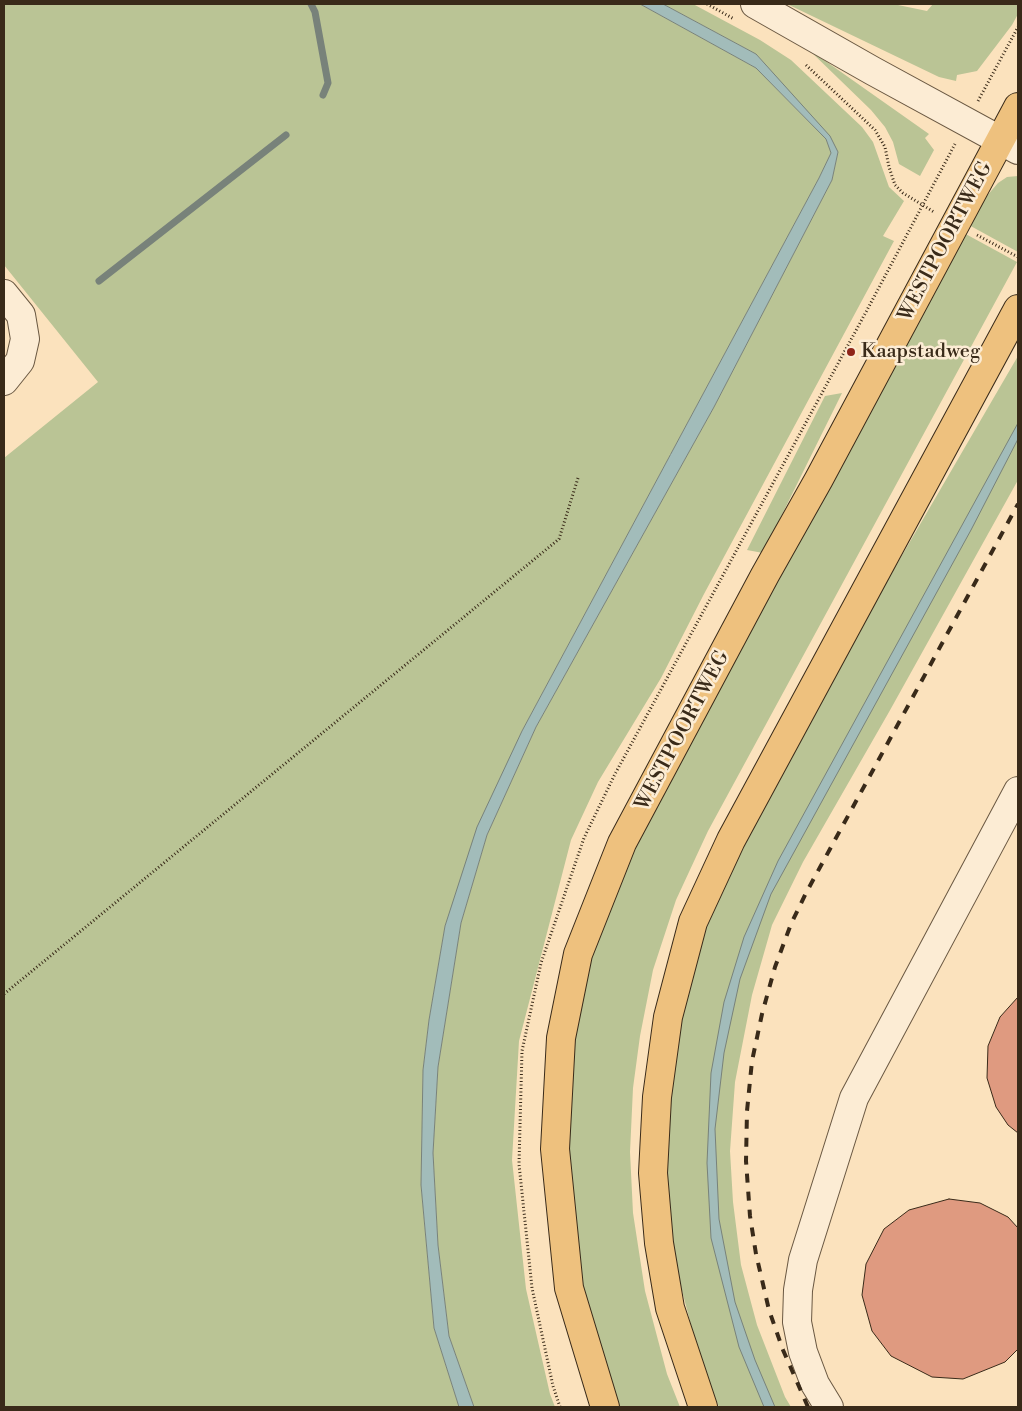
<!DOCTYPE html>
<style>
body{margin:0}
#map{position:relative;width:1022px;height:1411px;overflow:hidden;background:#fbe2bd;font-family:"Libre Bodoni",serif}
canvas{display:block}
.frame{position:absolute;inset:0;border:5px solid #392a19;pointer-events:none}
</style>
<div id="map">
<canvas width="1022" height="1411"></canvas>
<div class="frame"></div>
</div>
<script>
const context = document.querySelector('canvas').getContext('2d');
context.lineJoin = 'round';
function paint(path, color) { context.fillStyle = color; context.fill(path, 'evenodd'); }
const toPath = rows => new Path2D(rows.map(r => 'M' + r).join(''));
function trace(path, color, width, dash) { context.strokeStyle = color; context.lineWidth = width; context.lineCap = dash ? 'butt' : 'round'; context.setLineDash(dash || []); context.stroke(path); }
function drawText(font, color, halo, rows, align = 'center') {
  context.font = font + ' "Libre Bodoni",serif'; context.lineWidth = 5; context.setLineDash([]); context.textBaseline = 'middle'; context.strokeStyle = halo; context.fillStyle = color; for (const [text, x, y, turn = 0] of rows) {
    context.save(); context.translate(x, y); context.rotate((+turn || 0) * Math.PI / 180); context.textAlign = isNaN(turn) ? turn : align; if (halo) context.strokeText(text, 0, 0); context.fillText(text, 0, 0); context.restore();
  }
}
const green = toPath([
 [4,4,640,4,756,68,826,139,831,153,819,178,522,731,445,926,429,1020,423,1070,421,1185,434,1328,459,1407,4,1407,4,458,98,382,4,265],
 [663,4,693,4,760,40,791,60,862,127,873,142,889,187,904,201,883,236,894,241,704,594,661,678,598,782,571,840,519,1041,512,1160,526,1289,550,1394,555,1407,474,1407,449,1336,438,1245,433,1153,438,1067,461,923,487,835,536,727,714,407,832,180,838,152,756,54],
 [787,4,895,4,898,5,927,11,933,4,1018,4,1018,14,1012,25,977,71,957,75,956,81,939,77],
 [807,48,929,134,925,138,934,150,920,176,899,164,893,142,885,127,871,110],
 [1018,176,1018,252,967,224,973,212,998,183,1007,177],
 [962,232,1017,262,708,831,676,900,653,970,640,1036,633,1088,630,1152,633,1213,645,1291,667,1374,680,1407,615,1407,587,1311,574,1246,568,1151,570,1068,586,970,614,881],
 [1018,356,1018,480,889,712,803,862,772,925,752,995,735,1082,730,1151,733,1202,741,1265,757,1325,785,1397,791,1407,719,1407,701,1363,680,1283,668,1209,666,1151,675,1041,709,912,787,753],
 [842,393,763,553,747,550,825,396]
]);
const water = toPath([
 [640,4,663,4,756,54,830,136,838,152,832,180,714,407,536,727,487,835,461,923,438,1067,433,1153,438,1245,449,1336,474,1407,459,1407,434,1328,421,1185,423,1070,429,1020,445,926,477,827,522,731,819,178,831,153,826,139,756,68,640,4],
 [1018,423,1018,439,971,530,771,894,740,979,724,1053,715,1129,719,1219,735,1302,755,1360,775,1407,764,1407,739,1347,711,1238,707,1163,711,1073,724,1002,744,937,778,861,1018,423]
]);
const stream = toPath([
 [311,4,315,12,328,83,323,95],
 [99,281,286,135]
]);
const building = toPath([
 [1018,997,1018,1133,1008,1125,996,1107,987,1078,988,1046,1000,1017,1018,997],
 [949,1199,980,1203,1008,1217,1018,1228,1018,1349,1005,1362,963,1379,932,1377,891,1356,872,1331,862,1295,866,1264,884,1229,909,1210,949,1199]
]);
const path = toPath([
 [707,4,734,19],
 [806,65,875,130,885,147,889,167,895,185,903,193,934,212],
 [978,101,1018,27],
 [977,235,1018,257],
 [4,994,559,539,578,478],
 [560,1407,553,1386,532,1288,519,1164,522,1051,541,963,584,838,615,774,866,312,955,144]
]);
const minor = toPath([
 [755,4,873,71,1018,150],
 [4,294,21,315,25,339,20,361,4,381],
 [829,1407,815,1384,803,1352,797,1322,798,1290,803,1260,854,1098,1018,791]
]);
const major = toPath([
 [605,1407,569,1288,555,1149,561,1038,578,954,622,843,765,575,819,479,1018,107],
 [703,1407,670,1308,659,1243,653,1173,657,1097,668,1017,693,922,731,840,1018,309]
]);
const rail = toPath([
 [808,1407,783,1350,769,1310,756,1254,750,1216,746,1161,747,1111,752,1061,762,1014,775,967,791,924,806,893,1018,504]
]);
const markers = [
 [851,352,5,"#8f2418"]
];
const streetNames = [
 ["WESTPOORTWEG",946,242,-62],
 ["WESTPOORTWEG",683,731,-62]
];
const poiNames = [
 ["Kaapstadweg",861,352]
];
paint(green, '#bac495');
paint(water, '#a2bcba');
trace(water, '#78827a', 1);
trace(stream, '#78827a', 7);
paint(building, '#df9a80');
trace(building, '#392a19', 1);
trace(minor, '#6a5842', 30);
trace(major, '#392a19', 30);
trace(path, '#392a19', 3, [1, 2.5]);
trace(minor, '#fcecd4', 28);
trace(major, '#eec17e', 28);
trace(rail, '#392a19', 4, [9, 9]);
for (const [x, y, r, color] of markers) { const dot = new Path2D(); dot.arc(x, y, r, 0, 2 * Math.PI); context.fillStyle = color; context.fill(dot); trace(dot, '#fcecd4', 2); }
drawText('20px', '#392a19', '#fcecd4', streetNames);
drawText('20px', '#392a19', '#fcecd4', poiNames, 'left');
</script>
